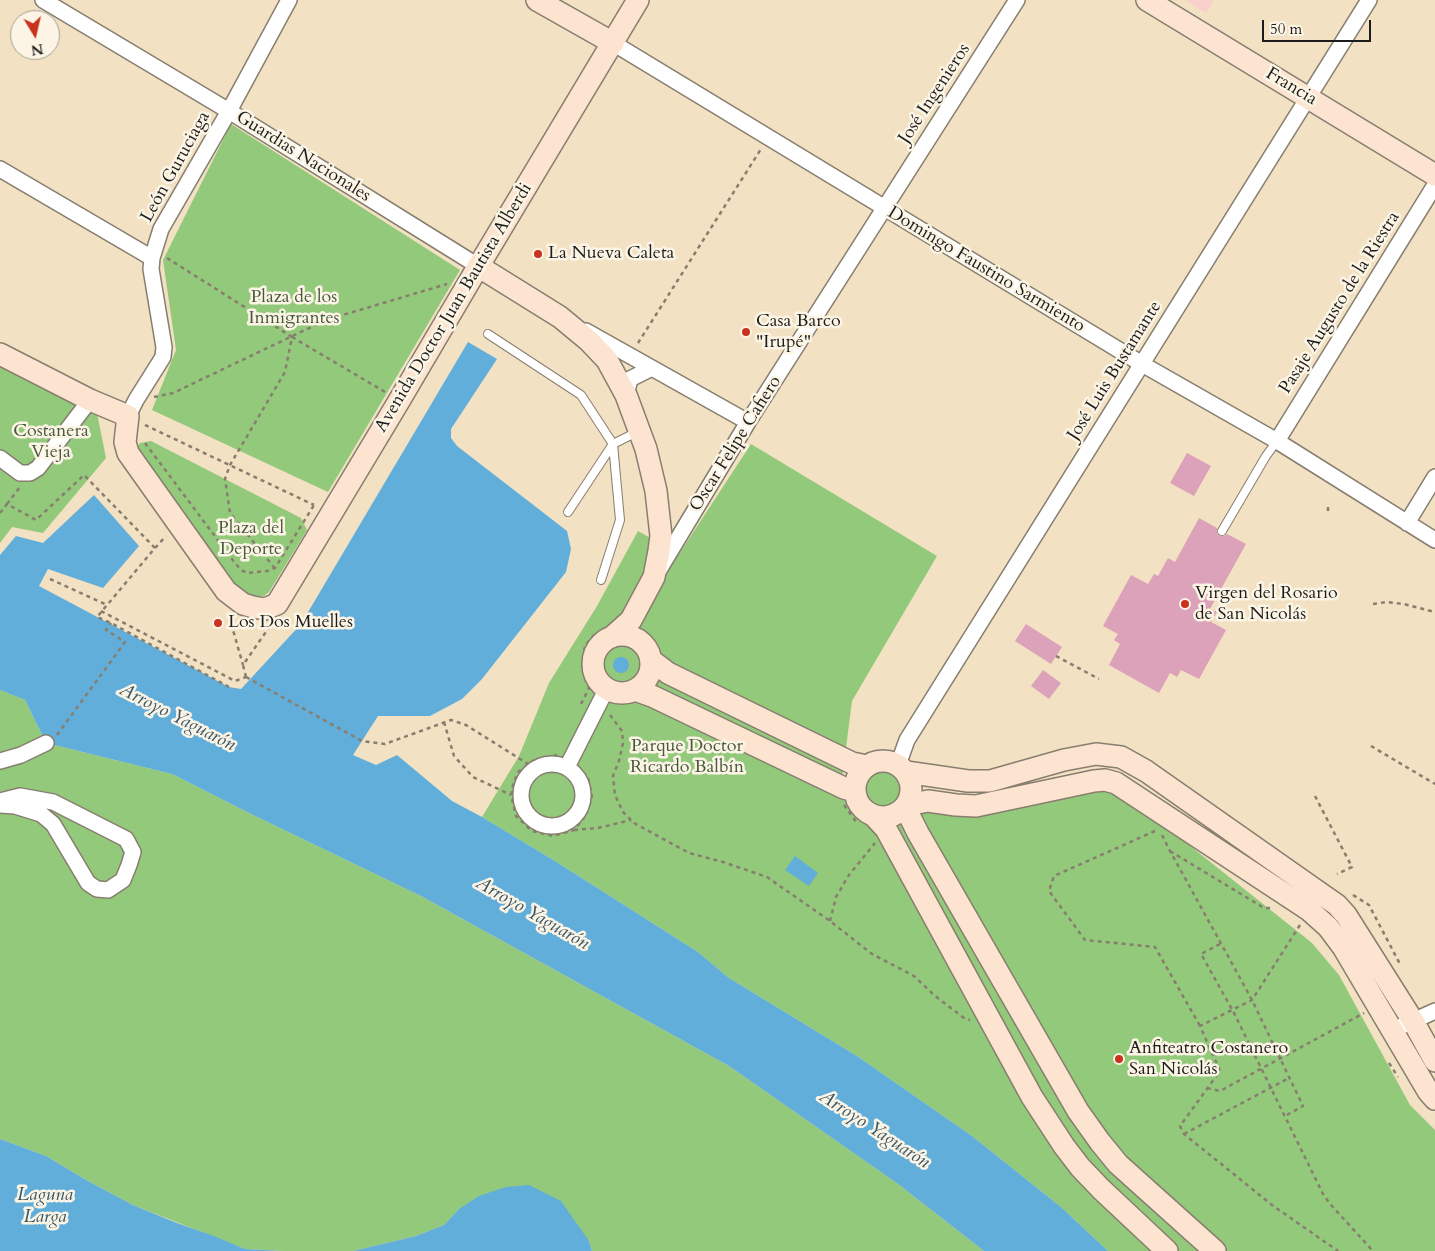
<!DOCTYPE html>
<meta charset="utf-8">
<style>
body{margin:0}
#map{position:relative;width:1435px;height:1251px;overflow:hidden;background:#f2e1c2;font-family:Cardo,serif}
canvas{display:block}
.north{position:absolute;left:10px;top:10px;width:50px;height:50px;box-sizing:border-box;background:#fcf5e5;border:1px solid #a29e95;border-radius:50%;rotate:171deg;font-size:14px;font-weight:700;line-height:20px;text-align:center;color:#1c1c1c}
.north::after{content:'';display:block;margin:auto;width:18px;height:22px;background:#c8321e;clip-path:polygon(50% 0,100% 100%,50% 72%,0 100%)}
.scale{position:absolute;left:1262px;top:20px;width:109px;height:22px;box-sizing:border-box;border:2px solid #1c1c1c;border-top:0;padding-left:6px;font-size:15px;line-height:18px;white-space:nowrap;color:#1c1c1c;-webkit-text-stroke:4px #fcf5e5;paint-order:stroke}
</style>
<div id="map">
<canvas width="1435" height="1251"></canvas>
<div class="north">N</div>
<div class="scale">50 m</div>
</div>
<script>
const context = document.querySelector('canvas').getContext('2d');
context.lineJoin = 'round';
function paint(path, color) { context.fillStyle = color; context.fill(path, 'evenodd'); }
const toPath = rows => new Path2D(rows.map(r => 'M' + r).join(''));
function trace(path, color, width, dash) { context.strokeStyle = color; context.lineWidth = width; context.lineCap = dash ? 'butt' : 'round'; context.setLineDash(dash || []); context.stroke(path); }
function drawText(font, color, halo, rows, align = 'center') {
  context.font = font + ' Cardo,serif'; context.lineWidth = 5; context.setLineDash([]); context.textBaseline = 'middle'; context.strokeStyle = halo; context.fillStyle = color; for (const [text, x, y, turn = 0] of rows) {
    context.save(); context.translate(x, y); context.rotate((+turn || 0) * Math.PI / 180); context.textAlign = isNaN(turn) ? turn : align; if (halo) context.strokeText(text, 0, 0); context.fillText(text, 0, 0); context.restore();
  }
}
const built = toPath([
 [1185,0,1214,0,1206,13]
]);
const green = toPath([
 [231,124,460,270,328,492,152,410,176,350,163,260],
 [0,361,96,408,106,458,43,533,12,527,0,543],
 [151,441,301,518,307,530,269,592,264,596,245,596,233,585,136,453,137,447,140,443],
 [751,444,937,556,852,701,840,795,862,799,861,795,861,784,863,779,866,775,875,770,880,769,890,770,899,776,903,786,903,796,901,800,1096,787,1125,794,1312,943,1339,975,1410,1105,1435,1130,1435,1251,1108,1251,1061,1207,972,1136,857,1056,729,978,698,952,555,861,482,817,519,756,549,683,597,606,638,531,679,554],
 [0,690,25,700,46,743,172,774,253,815,421,896,729,1066,898,1184,984,1251,592,1251,589,1241,459,1209,444,1225,416,1236,353,1251,284,1251,245,1249,133,1205,88,1181,46,1156,0,1139]
]);
const water = toPath([
 [468,342,497,359,451,429,451,438,457,446,567,531,571,549,566,572,482,679,462,699,430,716,378,716,353,755,376,765,397,755,452,801,482,817,555,861,698,952,729,978,857,1056,972,1136,1061,1207,1108,1251,984,1251,898,1184,729,1066,421,896,253,815,172,774,46,743,25,700,0,690,0,555,16,536,43,543,94,495,139,546,103,588,48,569,39,586,229,687,241,689,301,624],
 '613 665a8 8 0 1 1 16 0a8 8 0 1 1-16 0Z',
 [795,856,818,873,809,886,785,870],
 [0,1139,46,1156,88,1181,133,1205,177,1223,214,1236,245,1249,284,1251,0,1251],
 [529,1185,561,1201,589,1241,592,1251,353,1251,416,1236,444,1225,459,1209,479,1196,506,1187]
]);
const building = toPath([
 [1187,453,1211,466,1194,496,1170,483],
 [1199,518,1217,528,1217,533,1220,536,1224,536,1227,534,1246,544,1210,609,1217,612,1211,622,1226,630,1199,679,1181,670,1177,677,1170,673,1159,693,1109,665,1120,644,1114,640,1118,634,1103,626,1131,575,1148,584,1154,574,1158,576,1168,558,1175,562],
 [1026,624,1062,647,1051,664,1015,641],
 [1043,670,1061,683,1049,699,1031,686]
]);
const path = toPath([
 [167,258,292,337,285,372,230,465,225,479,230,513,277,571],
 [292,337,385,392],
 [638,343,761,149],
 [154,397,173,393,326,320,447,284],
 [145,425,314,505],
 [145,443,235,563,241,570,247,573,267,571,275,568,314,505],
 [7,504,20,487],
 [1328,507,1328,514],
 [0,513,7,504,36,520,84,475,155,548,97,617,111,623,229,687],
 [155,548,166,536],
 [50,579,107,605],
 [1373,604,1387,602,1404,604,1435,612],
 [101,611,235,681,246,677],
 [229,616,243,665],
 [1056,656,1099,679],
 [246,677,362,741,385,744,451,720,466,725,528,764],
 [246,677,243,665,270,626],
 [581,704,589,688,582,667,585,646,595,634],
 [610,715,622,731,623,743,619,761,613,776,615,795,623,812,634,823,689,853,723,862,767,877,830,921,872,954,914,976,935,996,964,1018,970,1020],
 [444,722,454,756,473,777,511,795],
 [57,735,125,642,106,630,111,623],
 [1371,746,1435,784],
 [556,754,555,756,534,760,518,772,513,785,511,795,516,816,532,831,553,836,574,830,586,815,592,797,588,778,582,771],
 [1315,796,1352,867,1337,874],
 [844,805,857,823],
 [574,830,598,828,631,820],
 [1155,831,1054,876,1049,891,1085,940,1155,947,1200,1026],
 [1162,835,1169,849,1252,1000,1303,1106,1285,1116],
 [1170,851,1264,908,1274,908],
 [1353,895,1369,905,1401,966],
 [830,921,836,897,849,875,875,843],
 [1300,925,1252,1000,1200,1026,1220,1071,1180,1126,1184,1134,1272,1205,1338,1251],
 [1220,944,1201,954,1233,1011,1323,1194,1331,1205,1373,1251],
 [1389,1063,1398,1077],
 [1207,1088,1220,1091,1364,1013],
 [1184,1134,1289,1078]
]);
const lane = toPath([
 [488,334,581,395,613,444,637,432],
 [568,512,613,444,620,520,601,580],
 [1222,531,1266,456,1277,441]
]);
const street = toPath([
 [43,0,229,111,478,266],
 [613,43,1142,364,1277,441,1435,540],
 [0,169,152,258],
 [586,331,748,422],
 [626,395,630,379,652,368],
 [128,416,136,400,163,357,164,347,151,269,152,258,161,229,229,111,289,0],
 [1277,441,1435,185],
 [0,458,20,473,30,473,38,468,90,400],
 [1407,523,1435,477],
 [659,570,748,422,1017,0],
 [0,761,21,755,46,743],
 '521 795a31 31 0 1 1 62 0a31 31 0 1 1-62 0Z',
 [898,765,907,740,1369,0],
 [567,767,607,688],
 [0,801,20,796,53,802,126,839,133,852,129,865,123,880,108,890,97,889,88,883,53,824,41,814,15,806,0,805],
 [1391,1031,1435,1011]
]);
const secondary = toPath([
 [537,0,613,43],
 [1147,0,1435,175],
 [478,266,560,317,589,341,607,360,626,395,646,449,656,491,661,536,659,551,654,577,631,620,612,637],
 [0,354,90,400,128,416,125,442,128,453,226,591,243,604,253,607,265,609,277,604,399,401,472,277,638,0],
 '593 664a29 29 0 1 1 58 0a29 29 0 1 1-58 0Z',
 [651,660,668,673,852,763,867,766],
 [635,690,652,696,844,788,855,791],
 '855 789a28 28 0 1 1 56 0a28 28 0 1 1-56 0Z',
 [906,772,968,781,990,781,1064,760,1096,754,1121,757,1146,771,1337,905,1346,915,1413,1021,1435,1061],
 [907,805,928,801,956,805,976,806,1094,781,1105,780,1116,783,1309,910,1328,927,1343,947,1428,1091,1435,1099],
 [905,807,918,833,1078,1111,1100,1142,1118,1164,1215,1251],
 [874,816,886,829,1032,1097,1064,1146,1080,1167,1101,1189,1167,1251]
]);
const markers = [
 [538,254,5,"#c8321e"],
 [746,332,5,"#c8321e"],
 [1185,604,5,"#c8321e"],
 [218,623,5,"#c8321e"],
 [1119,1059,5,"#c8321e"]
];
const streetNames = [
 ["Francia",1291,87,31],
 ["José Ingenieros",935,94,-57],
 ["Guardias Nacionales",303,157,32],
 ["León Guruciaga",176,167,-61],
 ["Domingo Faustino Sarmiento",986,270,31],
 ["Pasaje Augusto de la Riestra",1340,303,-58],
 ["Avenida Doctor Juan Bautista Alberdi",454,308,-59],
 ["José Luis Bustamante",1115,371,-58],
 ["Oscar Felipe Cafiero",736,444,-58]
];
const poiNames = [
 ["La Nueva Caleta",548,254],
 ["Casa Barco",756,322],
 ["\"Irupé\"",756,343],
 ["Virgen del Rosario",1195,594],
 ["de San Nicolás",1195,615],
 ["Los Dos Muelles",228,623],
 ["Anfiteatro Costanero",1129,1049],
 ["San Nicolás",1129,1070]
];
const parkNames = [
 ["Plaza de los",294,298],
 ["Inmigrantes",294,319],
 ["Costanera",51,432],
 ["Vieja",51,453],
 ["Plaza del",251,529],
 ["Deporte",251,550],
 ["Parque Doctor",687,747],
 ["Ricardo Balbín",687,768]
];
const waterNames = [
 ["Arroyo Yaguarón",177,718,27],
 ["Arroyo Yaguarón",532,914,30],
 ["Arroyo Yaguarón",874,1130,33],
 ["Laguna",45,1196],
 ["Larga",45,1218]
];
paint(built, '#f7d0ca');
paint(green, '#93c97b');
paint(water, '#61aeda');
paint(building, '#dba2b9');
trace(lane, '#877e6f', 10);
trace(street, '#877e6f', 18);
trace(secondary, '#877e6f', 24);
trace(path, '#877e6f', 2.5, [4, 4]);
trace(lane, '#fff', 8);
trace(street, '#fff', 15);
trace(secondary, '#fde4d1', 21);
for (const [x, y, r, color] of markers) { const dot = new Path2D(); dot.arc(x, y, r, 0, 2 * Math.PI); context.fillStyle = color; context.fill(dot); trace(dot, '#fcf5e5', 2); }
drawText('18px', '#1c1c1c', '#fcf5e5', streetNames);
drawText('18px', '#1c1c1c', '#fcf5e5', poiNames, 'left');
drawText('18px', '#46593d', '#fcf5e5', parkNames);
drawText('italic 19px', '#385668', '#fcf5e5', waterNames);
</script>
